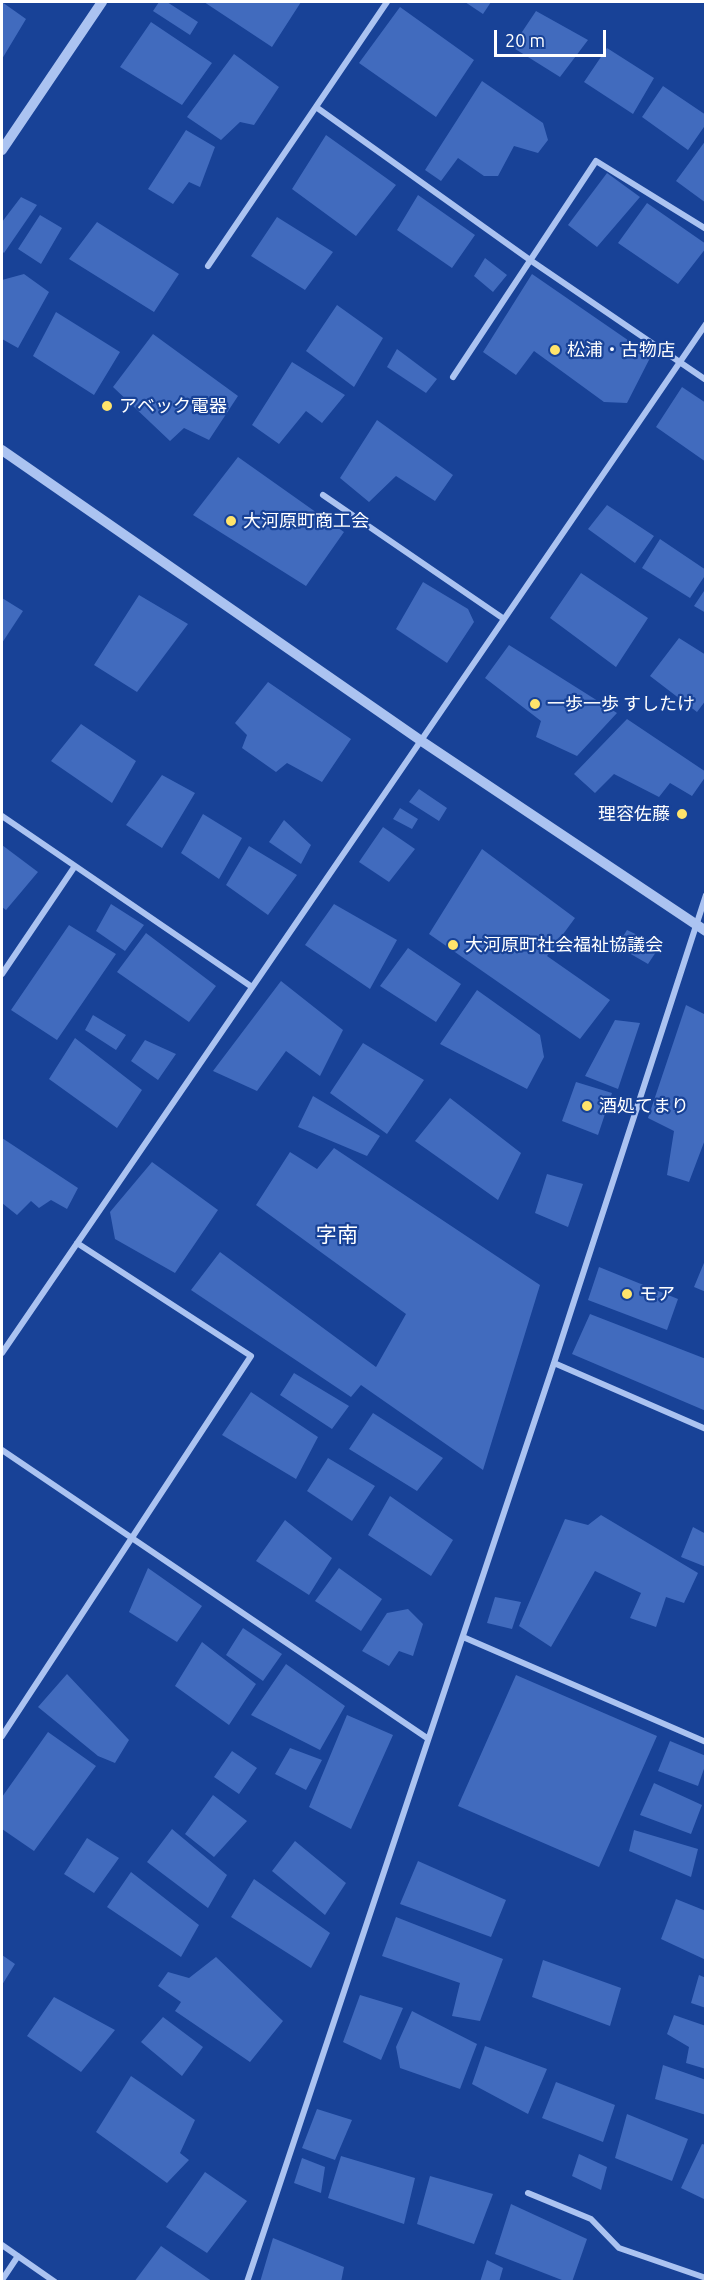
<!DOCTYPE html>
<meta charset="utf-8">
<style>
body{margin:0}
#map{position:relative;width:707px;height:2283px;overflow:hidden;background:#184297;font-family:Ubuntu,sans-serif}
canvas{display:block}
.frame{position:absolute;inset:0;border:3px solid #fff;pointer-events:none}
.scale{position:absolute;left:494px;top:30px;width:112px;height:27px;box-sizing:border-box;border:3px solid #fff;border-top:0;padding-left:8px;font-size:18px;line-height:21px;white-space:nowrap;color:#fff;-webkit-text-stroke:4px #184297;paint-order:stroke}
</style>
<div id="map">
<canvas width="707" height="2283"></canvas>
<div class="frame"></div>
<div class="scale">20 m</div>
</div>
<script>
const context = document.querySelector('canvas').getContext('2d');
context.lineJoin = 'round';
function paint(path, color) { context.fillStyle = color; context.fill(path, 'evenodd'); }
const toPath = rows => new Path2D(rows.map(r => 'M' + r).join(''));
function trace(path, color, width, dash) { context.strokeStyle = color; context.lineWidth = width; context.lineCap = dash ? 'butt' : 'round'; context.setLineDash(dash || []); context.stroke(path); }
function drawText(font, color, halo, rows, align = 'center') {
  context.font = font + ' Ubuntu,"Noto Sans JP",sans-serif'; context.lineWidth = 4.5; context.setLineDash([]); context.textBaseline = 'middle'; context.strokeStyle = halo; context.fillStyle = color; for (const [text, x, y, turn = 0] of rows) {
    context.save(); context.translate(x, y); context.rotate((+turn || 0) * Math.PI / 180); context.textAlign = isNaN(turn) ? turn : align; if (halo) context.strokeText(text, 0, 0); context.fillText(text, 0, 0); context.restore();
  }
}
const building = toPath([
 [2,2,26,19,2,59],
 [159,2,167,2,198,22,190,35,153,11],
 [204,2,301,2,272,47],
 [465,2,491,2,483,14],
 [400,7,474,60,436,117,359,63],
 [536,11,588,40,560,77,512,47],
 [151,22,212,63,182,105,120,67],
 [607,48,654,78,633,114,584,82],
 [234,54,279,87,254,125,240,122,221,140,187,117],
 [482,81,543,123,548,140,538,153,514,146,498,176,484,176,458,158,441,181,425,170],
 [663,86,706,115,706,124,688,150,642,117],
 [186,130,215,147,200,187,189,182,173,204,148,189],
 [326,135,396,185,356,236,292,189],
 [706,140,706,203,676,181],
 [607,173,640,197,597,247,568,225],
 [418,195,475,235,452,268,397,230],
 [21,197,37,205,4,253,2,251,2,222],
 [647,203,706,244,706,248,678,284,618,243],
 [40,215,62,228,41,264,18,249],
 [277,217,333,252,305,290,251,256],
 [97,222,179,274,154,312,69,259],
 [485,258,507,275,493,292,474,276],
 [24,274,49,292,18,348,2,339,2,280],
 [532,274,651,356,627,403,604,402,534,351,516,375,483,352],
 [337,305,383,338,354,387,306,351],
 [56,312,120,352,94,395,33,356],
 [153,334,238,396,209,440,184,428,170,441,113,387],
 [397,349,437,379,426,393,387,367],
 [292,362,345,395,322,423,306,411,279,444,252,425],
 [682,387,706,403,706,462,656,427],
 [377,420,453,475,435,501,396,476,369,502,340,478],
 [238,457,344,532,306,586,193,515],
 [607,505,654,536,635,563,588,529],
 [660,539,706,570,706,574,690,598,642,568],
 [581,573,648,618,616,667,550,618],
 [423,582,468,609,474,622,447,663,396,629],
 [706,588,706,613,694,606],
 [139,595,188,624,137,692,94,665],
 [2,598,23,611,2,643],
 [679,638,706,655,706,700,697,712,650,676],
 [509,645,617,713,577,756,536,737,541,721,485,678],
 [268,682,351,739,322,782,287,763,276,772,242,748,247,735,235,723],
 [627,719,706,772,706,776,692,796,670,783,659,797,614,774,595,793,574,774],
 [81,724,136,761,112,803,51,761],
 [162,775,195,793,162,848,126,825],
 [419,789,447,808,439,821,409,802],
 [400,808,418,819,412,829,393,819],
 [203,814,242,838,219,879,181,853],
 [284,820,311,845,301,864,269,842],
 [383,827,415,849,389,882,359,862],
 [2,845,38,872,6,910,2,907],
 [249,846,297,875,268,915,226,885],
 [482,849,575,918,547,956,610,1000,580,1039,429,934],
 [111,904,144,925,125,951,96,931],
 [334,904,397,940,370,989,305,945],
 [69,925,116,954,57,1040,11,1010],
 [627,930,660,946,648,964,617,946],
 [146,933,216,986,189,1022,117,972],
 [408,948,461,984,436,1022,380,986],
 [281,981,343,1030,320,1076,286,1051,257,1091,213,1071],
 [477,990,540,1035,544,1057,527,1089,440,1044],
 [686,1005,706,1015,706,1137,689,1182,667,1175,674,1131,648,1118],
 [93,1015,126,1035,116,1050,85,1030],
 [615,1020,640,1023,618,1089,585,1076],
 [75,1038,142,1090,117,1128,49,1079],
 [145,1040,176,1054,158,1080,131,1061],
 [363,1043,424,1080,387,1134,330,1093],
 [576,1082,612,1093,598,1135,562,1121],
 [313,1096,380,1136,367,1156,298,1127],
 [450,1098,521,1153,498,1200,415,1141],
 [2,1138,78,1188,67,1209,51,1200,39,1208,31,1201,17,1215,2,1203],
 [334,1148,540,1285,483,1470,361,1385,351,1397,191,1290,220,1252,376,1367,406,1314,256,1205,290,1152,317,1169],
 [152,1162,218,1210,175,1273,115,1239,110,1212],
 [547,1174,583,1184,568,1227,535,1213],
 [706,1258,706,1292,694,1287],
 [599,1267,678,1299,667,1330,588,1300],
 [590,1314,706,1359,706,1411,572,1354],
 [294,1373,349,1406,332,1429,280,1395],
 [251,1392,318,1437,296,1479,222,1435],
 [373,1413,443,1458,417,1491,349,1449],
 [328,1458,375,1486,352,1521,307,1491],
 [390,1496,453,1540,431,1576,368,1535],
 [601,1515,698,1573,684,1603,666,1597,656,1627,630,1618,641,1593,595,1571,551,1647,519,1626,565,1519,588,1525],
 [285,1520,332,1558,309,1595,256,1561],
 [693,1527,706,1534,706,1567,681,1557],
 [148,1568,202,1606,177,1642,129,1612],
 [339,1568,382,1599,361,1631,315,1601],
 [495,1597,521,1602,512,1629,487,1623],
 [408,1609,423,1624,413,1656,399,1651,389,1666,362,1651,387,1613],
 [243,1628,282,1654,263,1681,226,1655],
 [202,1642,256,1684,229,1725,175,1686],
 [286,1664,345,1706,320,1750,251,1715],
 [67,1674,129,1740,115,1763,98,1756,38,1707],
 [516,1675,657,1736,599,1867,458,1806],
 [347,1715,393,1735,351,1829,309,1807],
 [48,1732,96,1766,34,1851,2,1829,2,1797],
 [670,1741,706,1756,706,1763,698,1786,658,1771],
 [290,1748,322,1760,306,1790,275,1774],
 [232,1751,257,1768,239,1794,214,1777],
 [654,1783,702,1805,691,1834,640,1815],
 [213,1795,247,1821,214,1857,185,1834],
 [172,1829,227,1875,208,1908,147,1862],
 [634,1830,698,1849,691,1877,629,1851],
 [87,1838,119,1858,94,1893,64,1874],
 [295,1841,346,1883,325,1915,272,1871],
 [418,1861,506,1900,491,1937,400,1904],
 [131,1872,199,1925,181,1957,107,1907],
 [254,1879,330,1933,311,1968,231,1917],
 [676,1899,706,1911,706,1960,661,1939],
 [396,1917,503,1959,480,2021,452,2016,460,1983,382,1956],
 [2,1955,15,1964,2,1985],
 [216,1957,283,2021,250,2062,175,2011,181,2002,158,1986,168,1972,189,1978],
 [543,1960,621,1988,610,2026,532,1997],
 [699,1975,706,1978,706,2008,691,2003],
 [360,1995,403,2008,381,2060,343,2042],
 [54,1997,115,2030,81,2072,27,2036],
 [412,2011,477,2044,460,2089,400,2068,396,2047],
 [674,2015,706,2026,706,2069,686,2063,689,2047,667,2034],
 [163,2017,203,2047,182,2076,141,2042],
 [485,2046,547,2069,528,2114,472,2084],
 [663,2065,706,2080,706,2115,655,2099],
 [131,2076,195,2120,180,2153,189,2160,167,2183,96,2132],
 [556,2082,615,2105,603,2142,542,2118],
 [317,2109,352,2120,335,2160,302,2148],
 [627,2114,688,2139,672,2181,615,2158],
 [702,2144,706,2145,706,2200,681,2188],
 [579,2154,607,2167,601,2190,572,2176],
 [341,2156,415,2178,404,2224,328,2198],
 [302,2158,325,2167,321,2193,294,2183],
 [205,2172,247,2201,207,2253,166,2227],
 [430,2176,493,2194,474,2244,417,2224],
 [511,2204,587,2239,572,2282,567,2282,495,2254],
 [273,2238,344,2267,341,2282,260,2282],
 [161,2246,213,2282,134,2282],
 [487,2260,503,2268,499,2282,480,2282]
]);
const minor = toPath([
 [316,107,530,260,706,380],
 [208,266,387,2],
 [453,377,596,161,706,229],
 [323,495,504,619],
 [2,816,252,987],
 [2,974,75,866],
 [2,1353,706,324],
 [554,1363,706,1429],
 [2,1450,427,1738],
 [463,1637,706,1742],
 [2,1736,251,1356,77,1243],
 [528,2193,591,2219,619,2248,706,2278],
 [2,2245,55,2282],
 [2,2280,18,2256],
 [247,2282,554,1363,706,895]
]);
const tertiary = toPath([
 [2,150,102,2],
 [2,450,420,740,706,931]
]);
const markers = [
 [555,350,6,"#ffe46b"],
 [107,406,6,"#ffe46b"],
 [231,521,6,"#ffe46b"],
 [535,704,6,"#ffe46b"],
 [682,814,6,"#ffe46b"],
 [453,945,6,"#ffe46b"],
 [587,1106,6,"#ffe46b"],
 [627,1294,6,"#ffe46b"]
];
const poiNames = [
 ["松浦・古物店",567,350],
 ["アベック電器",119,406],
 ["大河原町商工会",243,521],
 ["一歩一歩 すしたけ",547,704],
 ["理容佐藤",670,814,"right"],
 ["大河原町社会福祉協議会",465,945],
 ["酒処てまり",599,1106],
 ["モア",639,1294]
];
const quarterNames = [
 ["字南",337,1235]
];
paint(building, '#416bbe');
trace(minor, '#abc3f1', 6);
trace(tertiary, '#abc3f1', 10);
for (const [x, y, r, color] of markers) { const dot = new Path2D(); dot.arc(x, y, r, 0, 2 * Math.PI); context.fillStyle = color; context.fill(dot); trace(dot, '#184297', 2); }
drawText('18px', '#fff', '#184297', poiNames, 'left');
drawText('21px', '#fff', '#184297', quarterNames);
</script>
